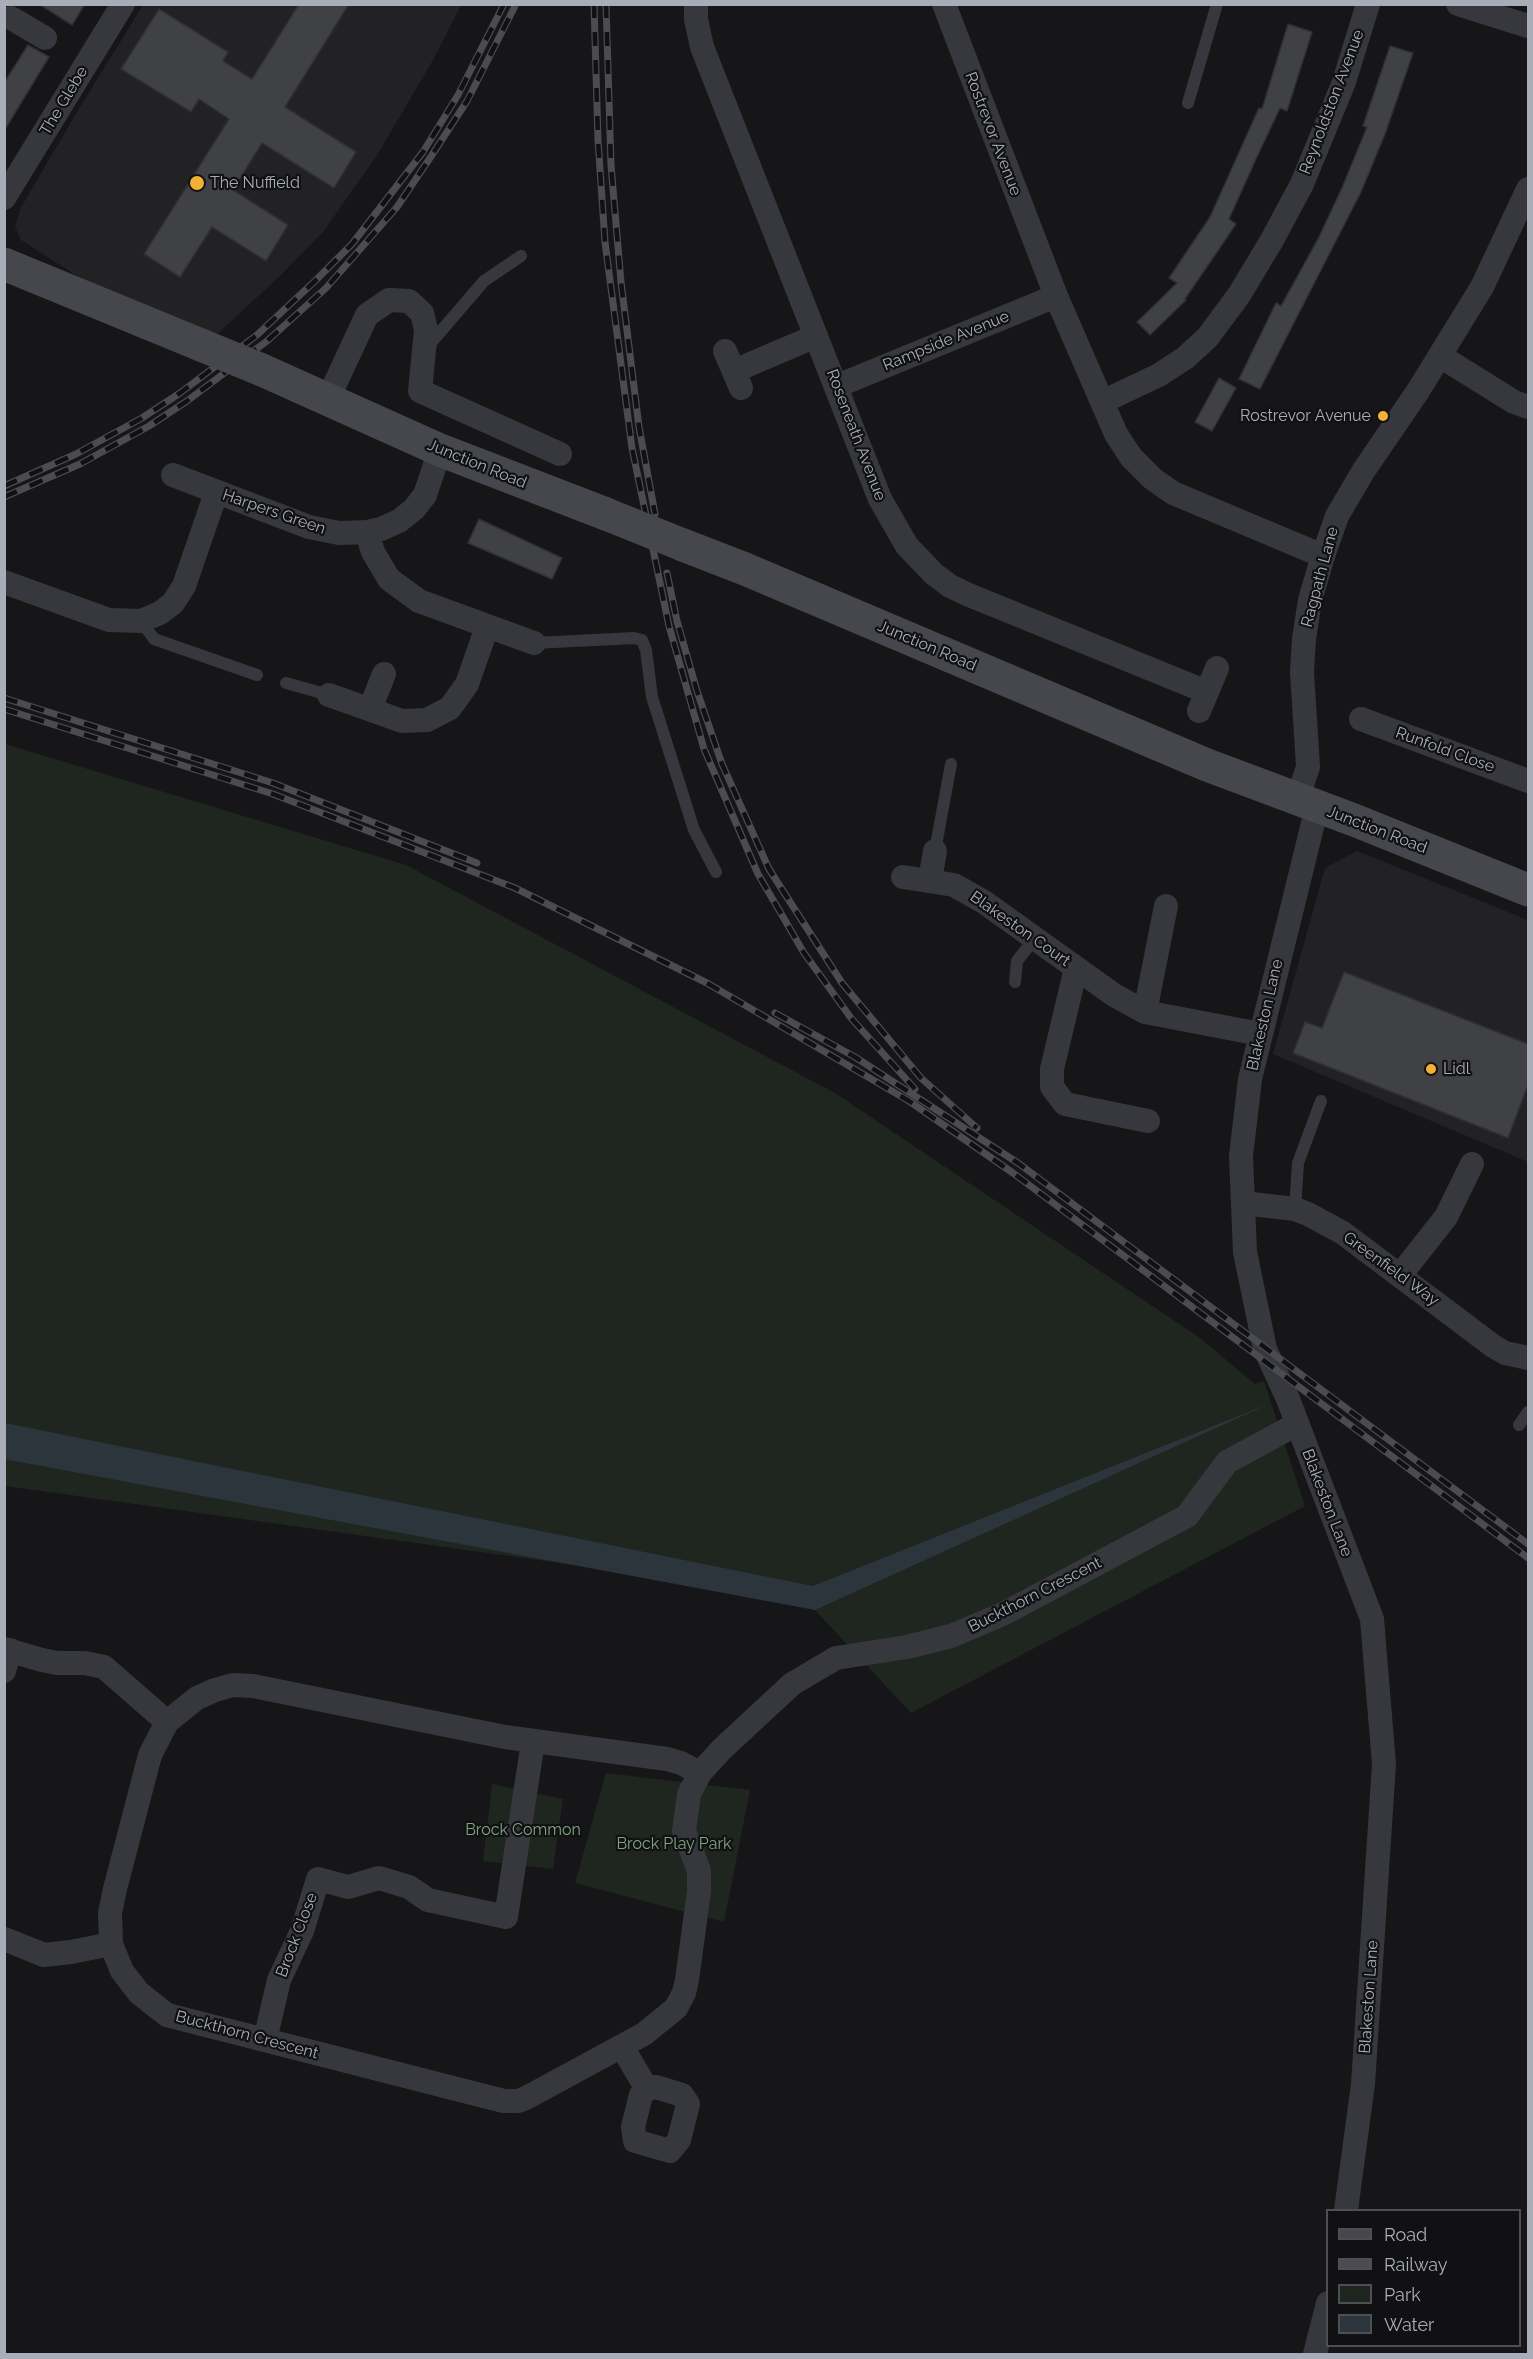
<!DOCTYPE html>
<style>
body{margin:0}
#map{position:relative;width:1533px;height:2359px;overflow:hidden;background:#161618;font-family:Raleway,sans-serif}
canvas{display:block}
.frame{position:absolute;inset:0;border:6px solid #a8adb8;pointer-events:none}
.legend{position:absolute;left:1326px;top:2209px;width:195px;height:138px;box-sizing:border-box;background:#111113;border:2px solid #4d4f55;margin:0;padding:8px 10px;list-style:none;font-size:18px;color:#a8adb8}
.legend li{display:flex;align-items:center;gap:12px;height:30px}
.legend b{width:30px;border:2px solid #4d4f55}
</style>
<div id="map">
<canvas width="1533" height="2359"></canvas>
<div class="frame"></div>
<ul class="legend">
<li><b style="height:8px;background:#45474d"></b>Road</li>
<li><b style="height:8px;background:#4a4c52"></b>Railway</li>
<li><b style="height:16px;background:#1e261f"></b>Park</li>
<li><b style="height:16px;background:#2c353c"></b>Water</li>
</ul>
</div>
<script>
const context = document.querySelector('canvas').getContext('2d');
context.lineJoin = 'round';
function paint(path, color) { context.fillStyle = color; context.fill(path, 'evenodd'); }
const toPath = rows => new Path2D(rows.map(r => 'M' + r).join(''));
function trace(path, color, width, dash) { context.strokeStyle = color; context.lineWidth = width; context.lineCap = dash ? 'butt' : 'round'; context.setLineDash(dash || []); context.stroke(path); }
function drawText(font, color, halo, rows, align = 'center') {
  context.font = font + ' Raleway,sans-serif'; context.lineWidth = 4.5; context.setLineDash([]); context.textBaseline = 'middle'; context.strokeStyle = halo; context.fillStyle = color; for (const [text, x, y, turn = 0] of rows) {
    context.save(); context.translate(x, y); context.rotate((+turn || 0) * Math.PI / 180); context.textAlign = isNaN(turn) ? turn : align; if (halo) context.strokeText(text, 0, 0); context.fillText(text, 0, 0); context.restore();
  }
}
const built = toPath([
 [143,5,461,5,433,60,376,157,323,232,280,276,215,336,85,281,21,240,15,227,20,209,77,112],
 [1357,851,1528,920,1528,1162,1273,1054,1325,868]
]);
const green = toPath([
 [5,744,406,865,835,1093,1200,1338,1255,1384,1264,1381,1305,1506,911,1713,815,1610,675,1579,5,1486],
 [606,1773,750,1790,724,1922,575,1883],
 [492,1784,563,1799,553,1869,483,1861]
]);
const water = toPath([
 [1271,1403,815,1610,4,1459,5,1423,813,1586]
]);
const building = toPath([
 [39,4,85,4,72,25,39,4],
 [299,4,349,4,285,107,356,152,334,188,262,143,233,190,288,225,266,261,212,227,180,277,144,254,229,119,199,99,191,112,121,69,159,9,228,52,223,61,252,79,299,4],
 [1288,24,1312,32,1287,111,1280,108,1256,159,1229,219,1236,224,1185,299,1186,300,1150,335,1137,322,1177,283,1169,278,1210,217,1259,108,1262,109,1288,24],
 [28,45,49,57,4,131,4,83,28,45],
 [1390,46,1413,53,1385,134,1361,192,1260,389,1239,379,1276,303,1281,306,1318,239,1342,188,1367,127,1363,126,1390,46],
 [1219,378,1236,388,1212,431,1195,422,1219,378],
 [479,519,562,558,552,579,468,543,479,519],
 [1344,972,1528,1044,1528,1085,1508,1138,1293,1053,1305,1022,1322,1028,1344,972]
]);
const service = toPath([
 [1188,103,1217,4],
 [429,345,484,281,521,256],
 [141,621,154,639,257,675],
 [534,643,634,638,642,640,646,650,652,697,694,830,716,872],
 [286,683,329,695],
 [935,851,951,764],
 [1015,982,1017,961,1035,938],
 [1295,1209,1298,1163,1321,1101],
 [1519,1425,1528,1412]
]);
const minor = toPath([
 [696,4,696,19,702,47,880,499,907,546,934,574,950,586,969,595,1207,692],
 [944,4,1056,296,1116,434,1131,457,1153,479,1173,493,1323,556],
 [1458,4,1528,26],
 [11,18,45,38],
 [4,198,123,4],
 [725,351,741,388],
 [1440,356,1514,402,1528,407],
 [734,371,816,336],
 [837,386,1056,296],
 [327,401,367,315,389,300,409,301,422,313,426,330,420,391,560,454],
 [1102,402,1159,375,1185,358,1207,338,1239,295,1272,240,1302,184,1344,82,1368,4],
 [173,475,309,527,339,533,367,532,381,529,399,521,414,509,425,495,440,450],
 [367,532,373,552,389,579,419,601,534,643],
 [4,582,109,620,141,621,160,613,173,603,184,586,216,493],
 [329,695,402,721,427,720,450,708,467,684,487,627],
 [370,709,384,674],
 [1199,711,1217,668],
 [1361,719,1528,781],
 [1297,800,1308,767,1302,672,1304,639,1310,600,1323,556,1337,516,1364,470,1418,391,1482,287,1528,189],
 [1317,807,1250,1079,1241,1156,1245,1252,1265,1349,1288,1399,1372,1619,1384,1764,1363,2084,1346,2210],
 [903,877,954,885,984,902,1114,995,1145,1012,1260,1034],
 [930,880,935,851],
 [1076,968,1052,1069,1052,1087,1065,1104,1148,1121],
 [1145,1012,1166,906],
 [1243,1203,1295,1209,1308,1214,1343,1233,1493,1346,1505,1353,1528,1358],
 [1401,1274,1446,1217,1472,1164],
 [4,1649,42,1660,57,1663,85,1663,104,1667,167,1722],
 [4,1671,10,1650],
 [700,1773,681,1763,667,1759,505,1737,253,1686,233,1685,215,1690,197,1698,167,1722,150,1755,115,1889,110,1913,111,1944,122,1971,139,1993,167,2015,484,2096,504,2101,518,2101,526,2098,644,2034,676,2008,684,1993,687,1980,699,1891,699,1871,684,1831,689,1794,700,1773,722,1749,792,1684,836,1658,907,1647,951,1636,1003,1614,1187,1516,1227,1462,1297,1424],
 [4,1939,44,1955,71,1952,111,1944],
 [265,2040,279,1980,302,1931,318,1879,348,1887,379,1878,409,1887,428,1900,506,1917,533,1742],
 [622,2047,647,2089],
 [656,2087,682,2095,688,2104,679,2140,670,2151,635,2141,633,2127,641,2095,647,2089,656,2087],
 [1315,2354,1328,2303]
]);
const secondary = toPath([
 [4,264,201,345],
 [262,370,440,450,606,514],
 [683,545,745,569,1207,765,1354,820,1528,890]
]);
const rail = toPath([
 [594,4,598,140,605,242,632,448,669,626,704,749,758,874,804,953,851,1018,915,1089],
 [606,4,611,165,621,282,639,427,655,514],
 [4,486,76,454,142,418,180,393,257,335,316,280,352,244,423,152,458,95,504,4],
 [4,497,80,464,149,426,187,401,267,341,326,288,397,207,432,155,467,101,516,4],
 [667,573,677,621,697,691,722,764,769,869,842,983,921,1078,977,1128],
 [4,698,273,783,477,863],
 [4,709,273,794,515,888,707,983,909,1101,1013,1173,1528,1558],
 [775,1013,855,1057,1018,1163,1528,1544]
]);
const secondaryBridge = toPath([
 [201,345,262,370],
 [606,514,683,545]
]);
const markers = [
 [197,183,8,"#f2b134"],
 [1383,416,6,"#f2b134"],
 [1431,1069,6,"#f2b134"]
];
const streetNames = [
 ["The Glebe",64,101,-59],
 ["Reynoldston Avenue",1332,102,-69],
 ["Rostrevor Avenue",993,134,69],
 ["Rampside Avenue",946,341,-22],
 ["Roseneath Avenue",856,435,69],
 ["Junction Road",477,464,22],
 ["Harpers Green",274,512,19],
 ["Ragpath Lane",1320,577,-75],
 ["Junction Road",927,646,23],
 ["Runfold Close",1445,750,20],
 ["Junction Road",1377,830,21],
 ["Blakeston Court",1020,929,35],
 ["Blakeston Lane",1265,1015,-77],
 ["Greenfield Way",1391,1269,36],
 ["Blakeston Lane",1327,1503,69],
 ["Buckthorn Crescent",1035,1595,-27],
 ["Brock Close",297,1935,-69],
 ["Blakeston Lane",1369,1997,-86],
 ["Buckthorn Crescent",247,2035,15]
];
const poiNames = [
 ["The Nuffield",210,183],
 ["Rostrevor Avenue",1371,416,"right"],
 ["Lidl",1443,1069]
];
const parkNames = [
 ["Brock Common",523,1830],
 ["Brock Play Park",674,1844]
];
paint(built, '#222225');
paint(green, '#1e261f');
paint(water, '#2c353c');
paint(building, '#404145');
trace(building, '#303034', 1.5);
trace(service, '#37383d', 12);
trace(minor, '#37383d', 24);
trace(secondary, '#45474d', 33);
trace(rail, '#4a4c52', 7);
trace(rail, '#111113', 4.5, [14]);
trace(secondaryBridge, '#45474d', 33);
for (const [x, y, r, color] of markers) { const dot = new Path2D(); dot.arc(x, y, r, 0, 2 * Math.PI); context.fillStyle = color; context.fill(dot); trace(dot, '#111113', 2); }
drawText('16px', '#a8adb8', '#111113', streetNames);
drawText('16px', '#a8adb8', '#111113', poiNames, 'left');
drawText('16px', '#7fa381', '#111113', parkNames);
</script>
